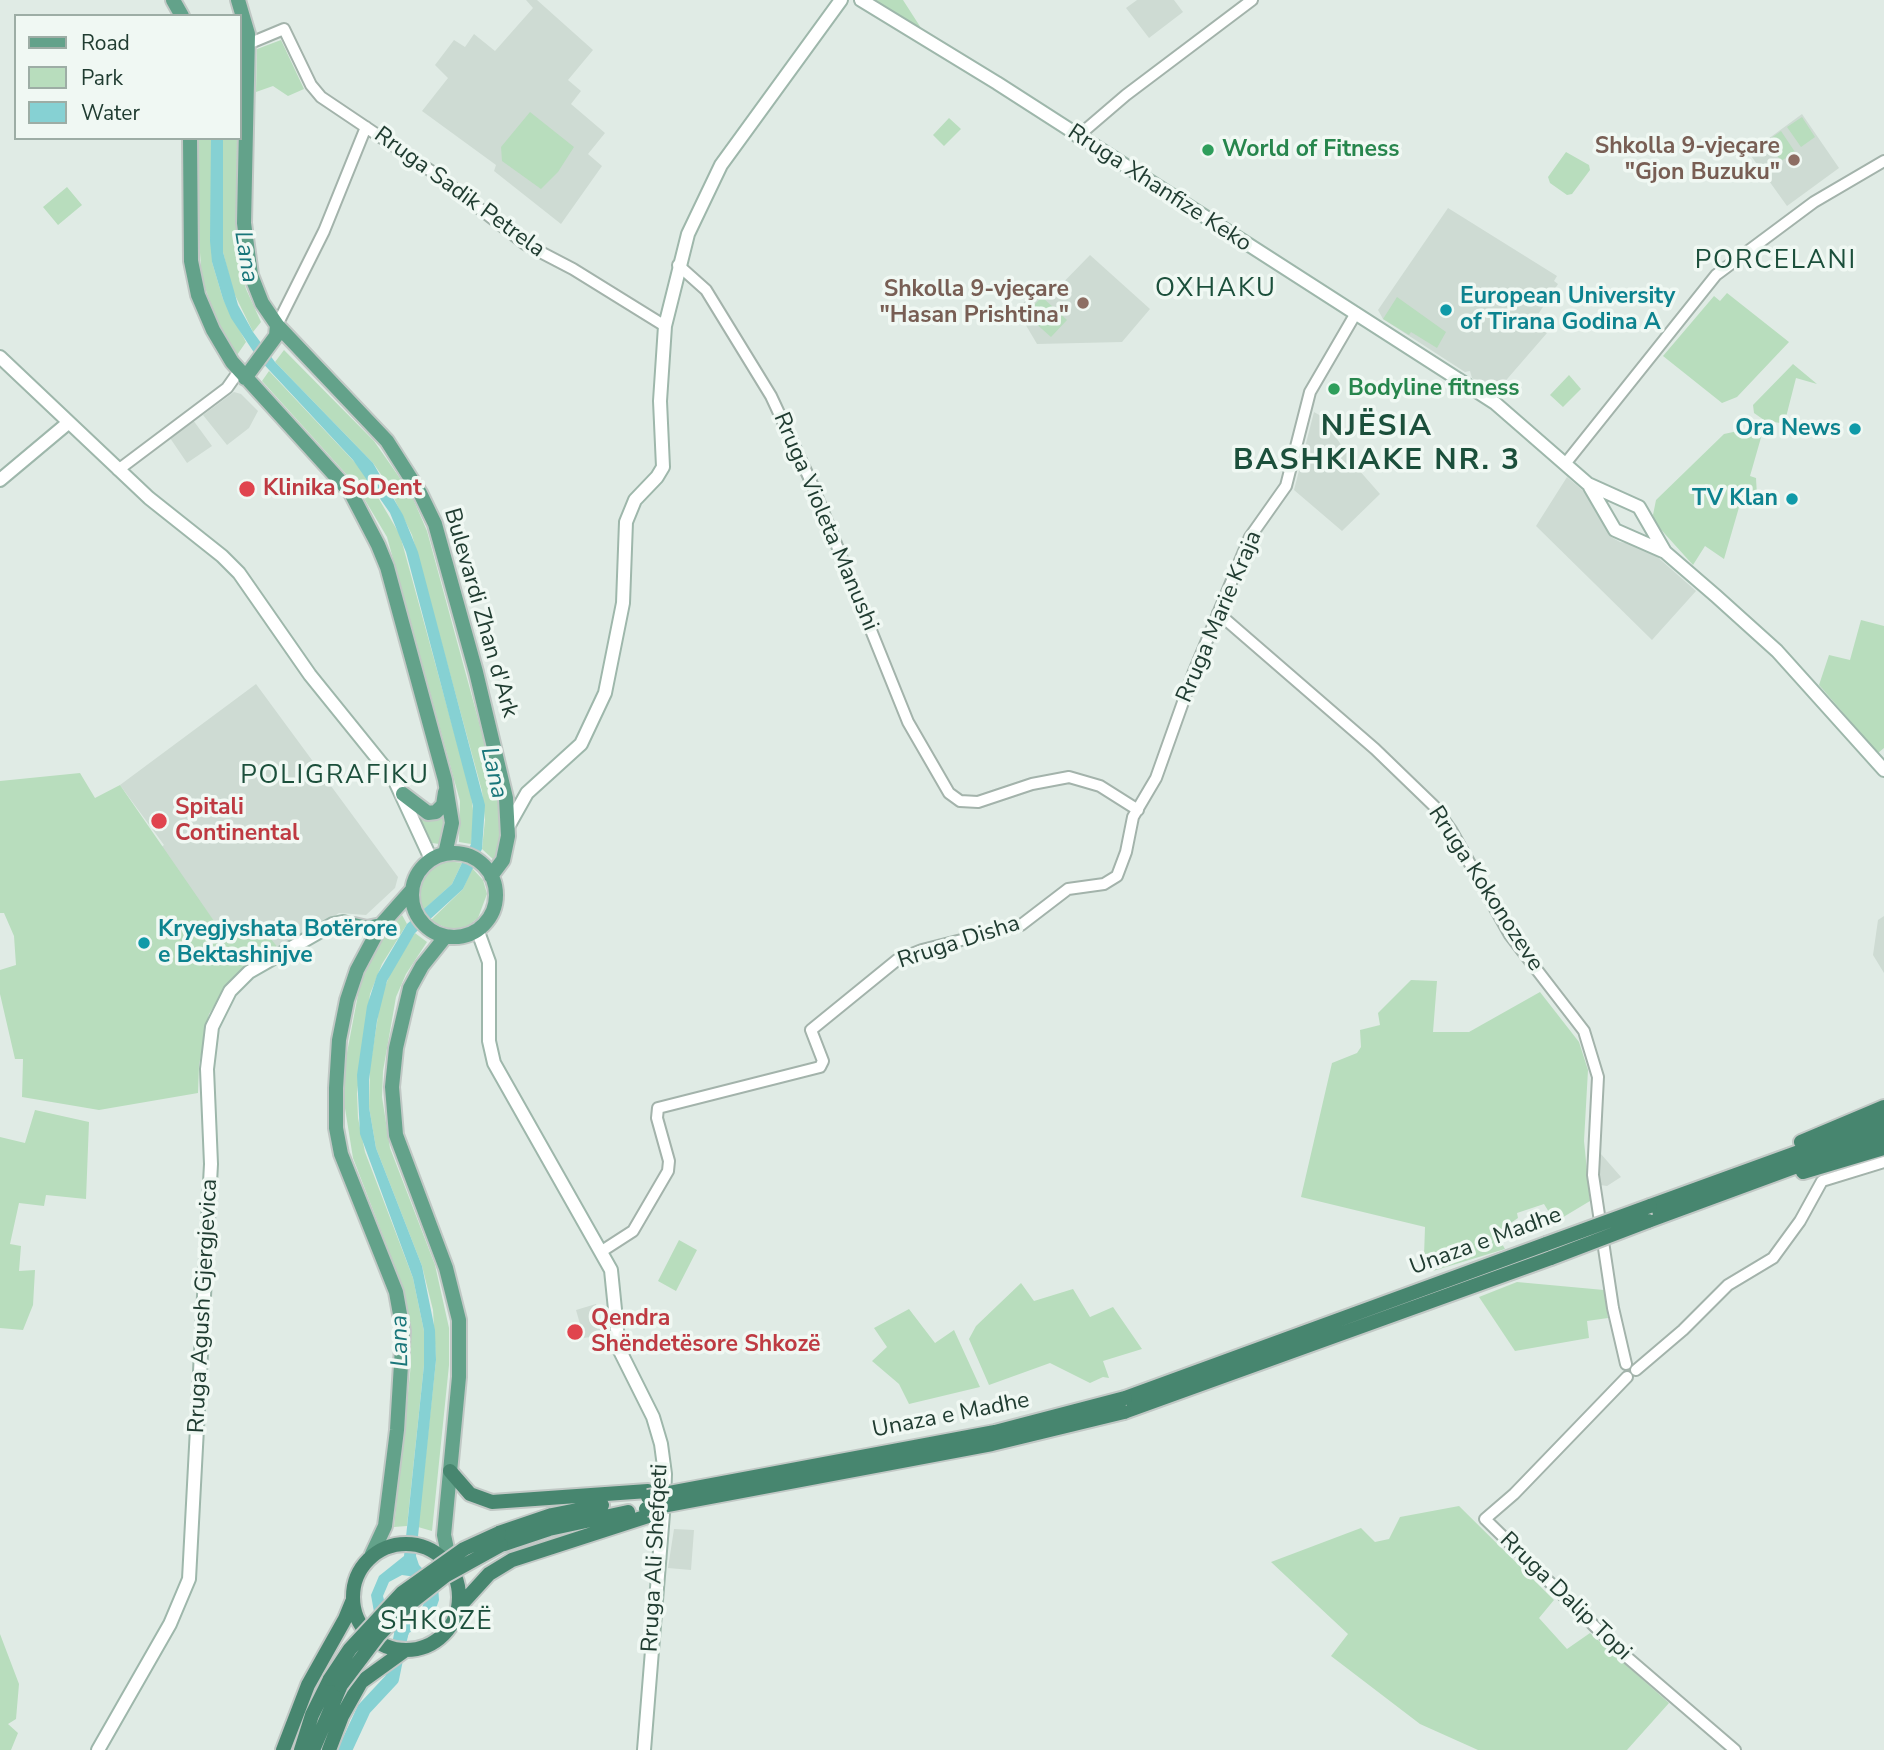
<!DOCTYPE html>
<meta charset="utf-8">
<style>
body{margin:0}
#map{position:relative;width:1884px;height:1750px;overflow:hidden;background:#e0ebe5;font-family:"Nunito Sans",sans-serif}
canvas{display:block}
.legend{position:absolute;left:14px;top:14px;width:228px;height:126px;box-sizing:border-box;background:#f0f8f3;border:2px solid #9dada5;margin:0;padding:9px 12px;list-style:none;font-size:21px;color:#203c31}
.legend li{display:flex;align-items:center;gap:14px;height:35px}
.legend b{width:35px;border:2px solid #9dada5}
</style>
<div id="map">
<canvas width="1884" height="1750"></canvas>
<ul class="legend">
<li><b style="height:9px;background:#63a28a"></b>Road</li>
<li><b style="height:19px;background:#b8ddbd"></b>Park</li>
<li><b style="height:19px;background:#86d1d3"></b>Water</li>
</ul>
</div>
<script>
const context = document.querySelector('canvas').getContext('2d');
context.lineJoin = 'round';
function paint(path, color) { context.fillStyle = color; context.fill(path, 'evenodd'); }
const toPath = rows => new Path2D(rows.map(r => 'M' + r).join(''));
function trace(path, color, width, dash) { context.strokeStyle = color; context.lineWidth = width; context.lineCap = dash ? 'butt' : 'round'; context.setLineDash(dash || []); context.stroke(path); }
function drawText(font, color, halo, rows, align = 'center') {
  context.font = font + ' "Nunito Sans",sans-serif'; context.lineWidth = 7; context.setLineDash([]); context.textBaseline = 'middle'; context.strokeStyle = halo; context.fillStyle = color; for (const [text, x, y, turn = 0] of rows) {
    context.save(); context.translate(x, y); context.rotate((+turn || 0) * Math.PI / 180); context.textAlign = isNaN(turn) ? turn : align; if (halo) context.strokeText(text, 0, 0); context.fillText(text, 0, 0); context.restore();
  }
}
const built = toPath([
 [526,0,537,0,593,50,568,80,581,91,571,104,605,133,588,154,602,166,561,224,494,171,496,165,422,111,448,78,435,65,454,40,465,47,474,34,495,51,533,8],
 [1137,0,1174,0,1183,12,1149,38,1126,8],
 [1802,114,1839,168,1787,206,1749,153],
 [1448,208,1557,276,1554,281,1558,284,1537,316,1536,326,1547,333,1495,393,1472,378,1470,371,1465,372,1383,319,1378,310],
 [1090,255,1150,309,1122,342,1037,344,1017,310,1039,286,1050,296],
 [234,392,241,394,258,411,249,428,227,445,203,415],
 [1314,412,1321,416,1358,469,1380,494,1342,531,1294,490],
 [193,420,212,446,187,463,168,435],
 [1567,477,1594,500,1611,537,1620,542,1645,546,1696,591,1652,640,1536,526],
 [256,684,398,877,395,888,366,915,339,913,310,933,279,949,223,934,160,848,164,845,120,785],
 [1884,916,1884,973,1873,955,1878,920],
 [1601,1154,1621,1177,1607,1186,1600,1185,1597,1156],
 [596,1304,602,1335,584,1338,576,1310],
 [674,1529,694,1530,691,1570,668,1568]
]);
const green = toPath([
 [873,0,903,0,921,28,873,1],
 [281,40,304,89,288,96,273,86,256,92,257,49],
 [530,112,574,147,558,172,541,189,502,161,501,147],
 [1802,117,1815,137,1801,147,1787,127],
 [949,118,961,129,944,146,933,135],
 [1781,131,1795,152,1781,161,1767,141],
 [198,138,211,138,212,262,223,299,246,342,237,355,217,321,202,279,198,226],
 [223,138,237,138,236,251,246,289,261,322,253,332,233,291,223,252],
 [1566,152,1589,165,1590,170,1572,194,1567,195,1550,183,1548,177],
 [67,187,82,205,58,225,43,207],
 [1727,293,1789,342,1737,397,1722,403,1663,356,1714,296,1720,301],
 [1042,297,1067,320,1051,337,1025,314],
 [1397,297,1446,332,1437,348,1411,332,1409,335,1383,319],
 [284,350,374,441,411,494,427,531,499,796,501,830,495,861,482,849,485,820,482,791,412,535,385,480,373,463,275,362],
 [1793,364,1817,384,1796,378,1785,421,1790,425,1764,420,1754,413,1753,405],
 [269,371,362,470,400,535,471,794,474,818,471,844,459,842,460,801,387,537,356,485,262,381],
 [1569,375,1581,389,1563,407,1550,395],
 [1755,426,1768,432,1768,435,1762,434,1750,476,1756,478,1757,496,1753,500,1742,497,1724,559,1705,546,1693,565,1655,523,1653,515,1656,500,1724,434,1738,431,1753,433],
 [1861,620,1884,626,1884,748,1878,753,1819,685,1829,655,1850,660],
 [80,773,95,798,120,785,223,934,254,918,279,949,232,978,209,1014,199,1065,198,1093,99,1110,22,1097,23,1059,15,1059,0,994,0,970,16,965,14,936,4,913,0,913,0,781],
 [445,808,443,841,439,844,432,843,417,812],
 [447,861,462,863,452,884,422,911,417,899,419,882,431,867],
 [472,868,483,880,487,894,478,918,466,927,452,930,430,921,463,889],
 [402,915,407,924,382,964,370,994,357,1093,358,1118,365,1152,413,1278,424,1331,424,1365,407,1526,394,1527,411,1364,410,1326,398,1275,353,1158,343,1096,346,1058,360,984,382,938],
 [415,933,427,942,406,974,396,997,383,1071,382,1097,390,1148,435,1265,449,1328,449,1365,432,1531,418,1527,436,1360,433,1310,422,1266,376,1148,369,1107,370,1067,381,997,392,969],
 [1411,980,1437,981,1433,1032,1469,1032,1540,992,1579,1042,1588,1070,1584,1141,1590,1201,1555,1222,1544,1204,1517,1213,1518,1218,1496,1233,1505,1249,1433,1271,1424,1256,1425,1227,1301,1197,1332,1063,1357,1053,1361,1047,1360,1030,1380,1025,1378,1013],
 [35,1110,89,1122,86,1199,46,1195,44,1206,19,1203,10,1244,21,1246,19,1271,35,1270,33,1305,23,1330,0,1328,0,1137,25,1143],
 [679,1240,697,1250,676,1291,658,1281],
 [1517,1282,1604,1290,1608,1318,1587,1321,1589,1338,1515,1351,1479,1297],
 [1021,1283,1034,1301,1073,1289,1090,1317,1113,1307,1142,1349,1103,1361,1109,1378,1103,1377,1090,1383,1050,1363,989,1385,969,1339,976,1326],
 [909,1309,935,1343,954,1330,980,1387,909,1404,899,1384,872,1361,887,1347,874,1328],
 [1459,1506,1554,1600,1539,1618,1567,1649,1590,1633,1669,1703,1627,1750,1478,1750,1420,1724,1331,1656,1348,1634,1271,1562,1361,1528,1375,1542,1389,1539,1400,1517],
 [0,1634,19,1684,16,1719,8,1724,18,1733,11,1750,0,1750]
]);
const water = toPath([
 [211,138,223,138,223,252,238,305,253,332,275,362,373,463,403,515,418,552,485,805,482,849,463,889,415,933,387,981,377,1021,369,1080,369,1107,376,1148,422,1266,435,1330,436,1360,416,1556,419,1565,438,1585,439,1600,433,1617,409,1633,406,1641,395,1640,394,1630,374,1612,371,1595,379,1576,404,1556,424,1365,424,1331,413,1278,360,1134,357,1075,367,1006,377,975,407,924,452,884,471,844,473,806,406,552,390,513,353,460,257,357,231,318,223,299,212,262,210,241],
 [402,1575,416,1577,427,1596,419,1614,406,1619,399,1618,385,1604,383,1596,389,1582]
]);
const river = toPath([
 [345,1750,364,1709,392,1679,403,1625]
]);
const tertiary = toPath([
 [248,44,284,29,311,85,321,97,434,173,525,244,573,269,665,326],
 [1077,137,1126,95,1252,0],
 [678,265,706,290,771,396,812,484,908,722,949,793,960,801,978,802,1032,784,1069,777,1100,786,1138,810],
 [277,325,324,231,366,127],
 [1565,464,1716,275,1814,202,1884,161],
 [118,470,227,388,239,371],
 [1218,613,1375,749,1434,806,1451,830,1510,935,1584,1031,1598,1077,1593,1175,1613,1308,1626,1364],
 [602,1251,633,1231,668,1171,669,1161,657,1118,658,1108,820,1067,823,1061,811,1030,897,960,922,950,1021,925,1068,889,1104,884,1117,876,1126,852,1133,817,1156,778,1193,674,1250,537,1286,486,1310,392,1356,313],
 [1636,1370,1683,1330,1728,1285,1773,1258,1800,1221,1822,1181,1884,1162],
 [1627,1377,1514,1494,1485,1519,1621,1652,1735,1750]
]);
const secondary = toPath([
 [861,0,997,83,1495,403,1588,484,1639,507,1665,552],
 [0,357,149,498,222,556,239,573,310,675,394,779,431,859],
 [0,480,68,423],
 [1590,487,1615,530,1665,552,1716,596,1777,651,1884,770],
 [509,825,527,793,581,744,605,693,623,603,626,522,635,500,657,477,663,467,660,401,665,326,688,234,721,165,841,0],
 [477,929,489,962,489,1041,494,1063,611,1270,619,1349,653,1417,661,1444,665,1474,664,1501,644,1750],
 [98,1750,170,1624,189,1579,211,1164,207,1069,212,1027,230,991,249,972,333,924,343,922,354,925]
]);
const primary = toPath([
 [173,0,182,16],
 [238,0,248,34,244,223,251,275,262,303,277,325,387,441,420,493,435,524,476,672,506,798,508,836,503,860,491,876],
 [190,138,191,261,198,295,213,330,232,362,351,493,378,545,387,567,445,780,452,823,445,854],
 [245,378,276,336,277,325],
 [403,794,428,813,436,812,443,805,445,792],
 '412 895a42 42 0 1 1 84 0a42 42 0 1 1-84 0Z',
 [354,925,367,928,381,925],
 [446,936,422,966,410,988,396,1048,392,1087,396,1135,446,1268,459,1320,459,1377,444,1535,451,1568],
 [372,1554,385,1526,397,1430,403,1331,396,1292,341,1154,336,1128,336,1088,339,1040,347,1000,357,970,381,925,412,890]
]);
const trunk = toPath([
 [1801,1142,1884,1107],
 [1803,1172,1884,1148],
 [1650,1206,1884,1121],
 [1648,1221,1884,1134],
 [1125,1398,1546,1244],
 [1124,1412,1551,1258],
 [450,1471,470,1494,492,1502,648,1491],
 [499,1533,552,1515,602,1505],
 '353 1597a53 53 0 1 1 106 0a53 53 0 1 1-106 0Z',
 [501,1545,549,1529,628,1512],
 [458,1608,489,1574,512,1560,651,1515],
 [283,1750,308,1685,345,1619,352,1602],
 [301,1750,312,1715,330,1679],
 [313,1750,341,1685],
 [329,1750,342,1716,361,1682,404,1651]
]);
const trunkBridge = toPath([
 [1546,1244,1650,1206],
 [1551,1258,1648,1221],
 [648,1497,995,1432,1125,1398],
 [646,1509,992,1444,1124,1412],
 [330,1679,350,1649,402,1593,464,1549,499,1533],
 [341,1685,378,1636,408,1605,445,1576,501,1545]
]);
const markers = [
 [1208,150,7,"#2e9e5b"],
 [1794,160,7,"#8d6e63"],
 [1083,303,7,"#8d6e63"],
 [1446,310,7,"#0f9aa8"],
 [1334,389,7,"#2e9e5b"],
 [1855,429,7,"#0f9aa8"],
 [247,489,9,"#e0444e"],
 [1792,499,7,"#0f9aa8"],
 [159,821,9,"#e0444e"],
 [144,943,7,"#0f9aa8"],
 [575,1332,9,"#e0444e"]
];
const educationNames = [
 ["Shkolla 9-vjeçare",1780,147],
 ["\"Gjon Buzuku\"",1780,173],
 ["Shkolla 9-vjeçare",1069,290],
 ["\"Hasan Prishtina\"",1069,316]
];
const leisureNames = [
 ["World of Fitness",1222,150],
 ["Bodyline fitness",1348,389]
];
const streetNames = [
 ["Rruga Xhanfize Keko",1159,189,33],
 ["Rruga Sadik Petrela",459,193,36],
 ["Rruga Violeta Manushi",825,522,67],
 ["Bulevardi Zhan d'Ark",480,613,74],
 ["Rruga Marie Kraja",1220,617,-67],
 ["Rruga Kokonozeve",1485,889,57],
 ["Rruga Disha",959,943,-18],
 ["Unaza e Madhe",1486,1242,-20],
 ["Rruga Agush Gjergjevica",204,1306,-87],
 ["Unaza e Madhe",951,1416,-11],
 ["Rruga Ali Shefqeti",656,1558,-87],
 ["Rruga Dalip Topi",1565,1597,44]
];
const cultureNames = [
 ["European University",1460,297],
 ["of Tirana Godina A",1460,323],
 ["Ora News",1841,429,"right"],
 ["TV Klan",1778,499,"right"],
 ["Kryegjyshata Botërore",158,930],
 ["e Bektashinjve",158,956]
];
const healthNames = [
 ["Klinika SoDent",263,489],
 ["Spitali",175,808],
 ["Continental",175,834],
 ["Qendra",591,1319],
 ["Shëndetësore Shkozë",591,1345]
];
const waterNames = [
 ["Lana",245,257,81],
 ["Lana",493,773,77],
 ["Lana",401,1341,-91]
];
const quarterNames = [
 ["PORCELANI",1776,262],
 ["OXHAKU",1216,290],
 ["POLIGRAFIKU",335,777],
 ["SHKOZË",437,1623]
];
const districtNames = [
 ["NJËSIA",1377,428],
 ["BASHKIAKE NR. 3",1377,462]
];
paint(built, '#cedbd3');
paint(green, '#b8ddbd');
paint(water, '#86d1d3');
trace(river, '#86d1d3', 14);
trace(tertiary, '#a3b3ab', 14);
trace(secondary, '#9eb7ab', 16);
trace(primary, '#c1c8c5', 18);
trace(trunk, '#c1c8c5', 18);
trace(tertiary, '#fff', 10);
trace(secondary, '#fff', 12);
trace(primary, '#63a28a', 14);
trace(trunk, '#47866f', 14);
trace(trunkBridge, '#c1c8c5', 18, []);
trace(trunkBridge, '#47866f', 14);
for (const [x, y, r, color] of markers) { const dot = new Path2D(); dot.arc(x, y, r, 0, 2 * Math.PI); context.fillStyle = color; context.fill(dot); trace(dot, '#f0f8f3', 2.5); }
drawText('bold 23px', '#785e54', '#f0f8f3', educationNames, 'right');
drawText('bold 23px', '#27864d', '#f0f8f3', leisureNames, 'left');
drawText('23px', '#203c31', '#f0f8f3', streetNames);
drawText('bold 23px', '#0d838f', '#f0f8f3', cultureNames, 'left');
drawText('bold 23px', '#be3a42', '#f0f8f3', healthNames, 'left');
drawText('italic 24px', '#19767a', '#f0f8f3', waterNames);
context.letterSpacing = '2px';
drawText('26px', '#1b4f3b', '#f0f8f3', quarterNames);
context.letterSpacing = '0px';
context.letterSpacing = '2px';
drawText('bold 30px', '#1b4f3b', '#f0f8f3', districtNames);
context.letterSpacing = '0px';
</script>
